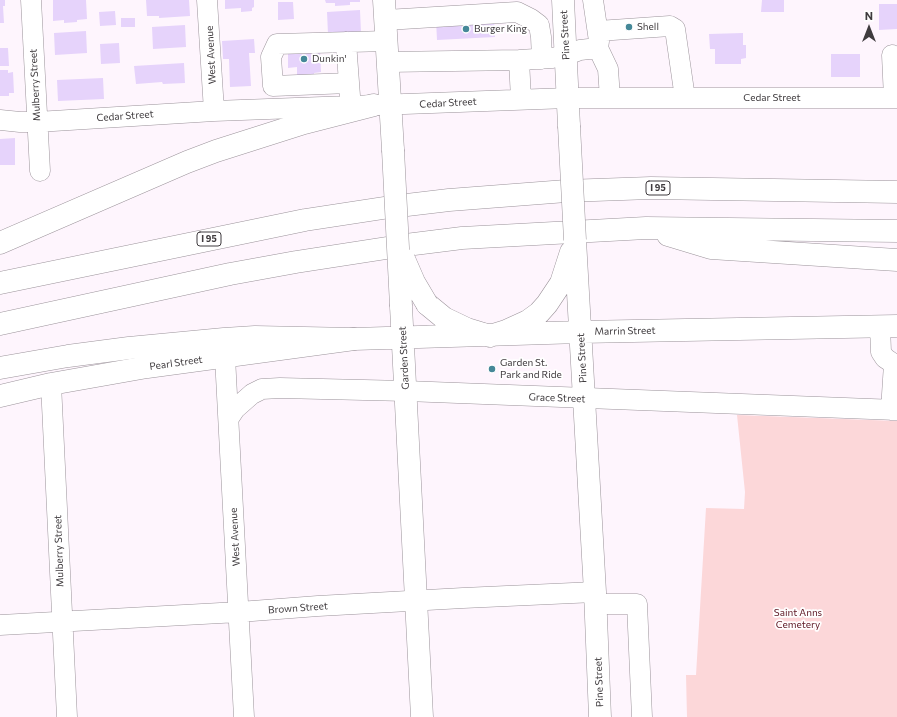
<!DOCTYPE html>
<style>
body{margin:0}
#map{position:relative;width:897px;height:717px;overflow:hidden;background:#fef5fd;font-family:Commissioner,sans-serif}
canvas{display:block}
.north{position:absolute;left:849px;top:8px;width:40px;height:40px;-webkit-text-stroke:3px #fff;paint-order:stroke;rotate:0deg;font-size:11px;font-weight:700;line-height:16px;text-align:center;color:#3f3b3e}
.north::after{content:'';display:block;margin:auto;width:14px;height:18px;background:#3f3b3e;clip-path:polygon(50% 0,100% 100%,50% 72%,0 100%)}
</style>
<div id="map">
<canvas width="897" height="717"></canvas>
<div class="north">N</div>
</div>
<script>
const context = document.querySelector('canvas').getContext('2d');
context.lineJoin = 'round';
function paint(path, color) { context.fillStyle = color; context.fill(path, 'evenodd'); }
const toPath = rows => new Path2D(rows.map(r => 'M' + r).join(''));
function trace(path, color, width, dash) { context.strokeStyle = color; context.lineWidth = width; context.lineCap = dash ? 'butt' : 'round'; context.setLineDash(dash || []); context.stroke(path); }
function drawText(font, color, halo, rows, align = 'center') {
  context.font = font + ' Commissioner,sans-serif'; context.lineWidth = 3.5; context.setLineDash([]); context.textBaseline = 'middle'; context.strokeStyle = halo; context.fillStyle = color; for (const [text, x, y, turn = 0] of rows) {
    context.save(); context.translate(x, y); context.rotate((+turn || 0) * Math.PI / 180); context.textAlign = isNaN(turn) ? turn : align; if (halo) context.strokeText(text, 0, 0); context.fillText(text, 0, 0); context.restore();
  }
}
const green = toPath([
 [737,415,897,421,897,717,687,717,686,675,696,675,706,508,744,509,745,492]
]);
const building = toPath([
 [0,0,5,0,5,6,3,6,4,23,0,23],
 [53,0,86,0,87,19,77,20,77,22,64,23,64,20,53,21],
 [146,0,189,0,190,16,159,18,159,16,147,16],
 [225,0,254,0,254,7,252,8,252,11,241,12,241,8,225,9],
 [325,0,360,0,360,2,350,2,350,5,335,6,335,3,326,3],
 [762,0,784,0,784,12,761,12],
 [278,2,293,2,294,19,278,20],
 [879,4,897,4,897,29,879,30],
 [360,10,361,33,328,34,327,12],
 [115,11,116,25,100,26,99,12],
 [494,17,495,37,437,40,436,20],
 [121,18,135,18,135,27,121,27],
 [185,25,186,47,153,49,152,27],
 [86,31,87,53,55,55,54,33],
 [743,33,743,45,746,45,746,58,741,59,741,64,715,64,715,49,710,49,709,34],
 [254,39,255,53,249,53,251,86,230,87,229,59,223,59,222,41],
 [119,43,120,63,101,64,100,44],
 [0,48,8,48,9,66,0,66],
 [320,50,321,72,314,73,314,75,297,76,297,67,288,68,288,51],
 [831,54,860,54,860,77,831,77],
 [184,63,185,83,163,84,162,82,136,84,134,66],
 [0,70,8,70,8,73,13,72,14,93,9,93,9,96,0,96],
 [103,78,104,99,58,101,57,80],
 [15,138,15,165,0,165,0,139]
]);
const minor = toPath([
 [31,0,40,171],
 [207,0,214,111],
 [386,20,517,12,531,19,539,25,541,37,542,59],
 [598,31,670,26,675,29,685,98],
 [346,42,350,96],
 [598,48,608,69,610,98],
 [892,55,894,98],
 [519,60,521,99],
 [388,62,519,60,552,58,566,55,580,50,598,48,599,41,593,0],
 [349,83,273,86,271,57,277,44,387,41],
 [0,120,20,122,37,122,214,111,568,98,897,98],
 [880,326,881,352,885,358,894,364,897,364],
 [225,357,244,717],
 [51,384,67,717],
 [891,410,894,364],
 [229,418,235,409,252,394,262,389,280,388,406,391,897,410],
 [596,604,637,604,642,717],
 [0,625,239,612,318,606,463,598,595,592]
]);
const major = toPath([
 [384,0,393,150],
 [563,0,569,126],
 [575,240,595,592,600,717],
 [427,304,444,318,467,329,490,336,506,331,528,321,539,313,547,304,561,283,571,252],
 [401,306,422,717],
 [0,396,51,384,147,367,354,339,580,332,897,326]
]);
const highway = toPath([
 [668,235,711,248,897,260],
 [0,243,187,162,216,151,304,123,374,105],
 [0,283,305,220,390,207,449,200,566,191,651,188,897,192],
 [0,324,230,274,296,262,406,245,462,238,646,228,897,231],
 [0,368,68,356,129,348,224,339,255,337,354,339]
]);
const majorBridge = toPath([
 [569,126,575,240],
 [393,150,401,306],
 [404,259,414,282,427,304]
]);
const markers = [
 [629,27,4,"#458898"],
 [466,29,4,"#458898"],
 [304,59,4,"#458898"],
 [492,369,4,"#458898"]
];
const shields = [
 [658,188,24],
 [209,239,24]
];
const shieldNames = [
 ["I 95",658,188],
 ["I 95",209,239]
];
const poiNames = [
 ["Shell",637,27],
 ["Burger King",474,29],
 ["Dunkin'",312,59],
 ["Garden St.",500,363],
 ["Park and Ride",500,375]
];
const streetNames = [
 ["Pine Street",565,35,-93],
 ["West Avenue",211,55,-93],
 ["Mulberry Street",35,85,-93],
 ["Cedar Street",772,98],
 ["Cedar Street",448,103,-3],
 ["Cedar Street",125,116,-4],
 ["Marrin Street",625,331,-1],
 ["Garden Street",404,358,-93],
 ["Pine Street",582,358,-93],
 ["Pearl Street",176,363,-8],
 ["Grace Street",557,398,2],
 ["West Avenue",235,537,-93],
 ["Mulberry Street",59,551,-92],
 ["Brown Street",298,608,-4],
 ["Pine Street",599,682,-92]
];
const parkNames = [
 ["Saint Anns",798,613],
 ["Cemetery",798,625]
];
paint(green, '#fcd7d9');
paint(building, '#e6d3fb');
trace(minor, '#9b939a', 21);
trace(major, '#9b939a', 23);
trace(highway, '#9b939a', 23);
trace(minor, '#fff', 20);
trace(major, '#fff', 22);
trace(highway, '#fff', 22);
trace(majorBridge, '#9b939a', 23, []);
trace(majorBridge, '#fff', 22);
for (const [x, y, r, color] of markers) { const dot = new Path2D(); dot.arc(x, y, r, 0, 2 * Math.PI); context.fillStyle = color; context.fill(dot); trace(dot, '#fff', 1.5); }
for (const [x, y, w] of shields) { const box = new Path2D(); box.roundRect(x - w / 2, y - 7, w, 14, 3); context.fillStyle = '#fff'; context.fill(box); trace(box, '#3f3b3e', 1); }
drawText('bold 9px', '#3f3b3e', null, shieldNames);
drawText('10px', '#3f3b3e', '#fff', poiNames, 'left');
drawText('10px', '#3f3b3e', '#fff', streetNames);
drawText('10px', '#5d1623', '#fff', parkNames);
</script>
